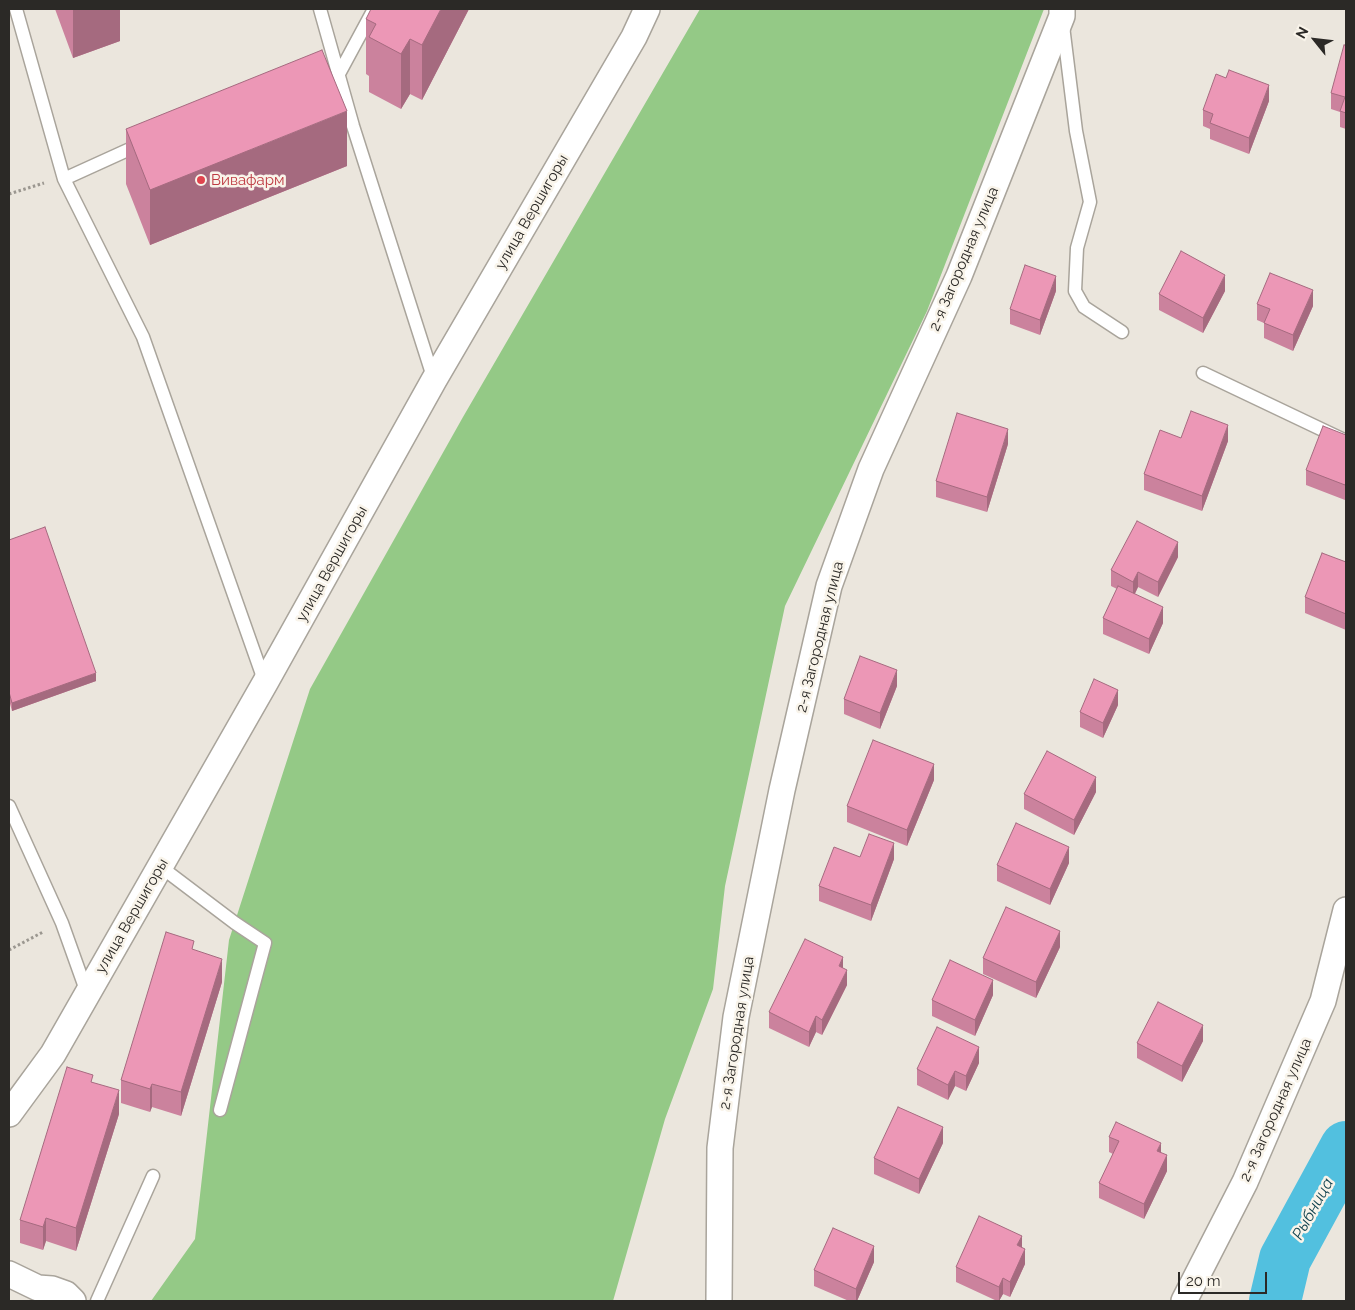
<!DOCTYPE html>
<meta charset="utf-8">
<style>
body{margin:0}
#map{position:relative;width:1355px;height:1310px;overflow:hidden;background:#ebe6dd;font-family:Raleway,sans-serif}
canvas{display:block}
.frame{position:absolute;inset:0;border:10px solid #2b2926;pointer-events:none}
.north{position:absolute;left:1290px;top:15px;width:50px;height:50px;-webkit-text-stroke:4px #f9f4ea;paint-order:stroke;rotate:299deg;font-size:14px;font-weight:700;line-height:20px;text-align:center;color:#2b2926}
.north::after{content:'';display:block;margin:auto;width:18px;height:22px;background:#2b2926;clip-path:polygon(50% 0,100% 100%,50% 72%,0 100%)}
.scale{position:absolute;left:1178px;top:1272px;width:89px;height:22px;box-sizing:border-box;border:2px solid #2b2926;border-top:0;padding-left:6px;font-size:15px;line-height:18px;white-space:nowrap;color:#2b2926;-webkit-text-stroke:4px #f9f4ea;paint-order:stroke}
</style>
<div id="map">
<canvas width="1355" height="1310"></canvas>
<div class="frame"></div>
<div class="north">N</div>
<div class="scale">20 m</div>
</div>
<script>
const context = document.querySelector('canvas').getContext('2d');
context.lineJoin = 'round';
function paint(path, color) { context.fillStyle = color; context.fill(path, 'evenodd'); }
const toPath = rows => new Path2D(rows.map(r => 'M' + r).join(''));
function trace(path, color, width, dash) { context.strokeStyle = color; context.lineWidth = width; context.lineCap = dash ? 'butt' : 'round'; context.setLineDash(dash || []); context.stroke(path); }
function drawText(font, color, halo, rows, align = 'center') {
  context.font = font + ' Raleway,sans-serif'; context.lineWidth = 5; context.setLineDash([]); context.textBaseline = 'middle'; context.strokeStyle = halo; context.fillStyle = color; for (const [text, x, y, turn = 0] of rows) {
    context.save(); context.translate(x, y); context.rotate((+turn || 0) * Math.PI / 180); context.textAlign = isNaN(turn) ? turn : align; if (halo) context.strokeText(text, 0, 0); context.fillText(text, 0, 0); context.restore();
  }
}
const forest = toPath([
 [700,9,1044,9,927,311,785,606,725,886,713,989,665,1119,613,1301,151,1301,195,1239,229,940,310,689,463,417]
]);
const river = toPath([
 [1275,1301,1285,1259,1346,1147]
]);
const path = toPath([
 [9,194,44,183],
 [9,950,43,932]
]);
const service = toPath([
 [16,9,64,179,143,337,265,683],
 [320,9,353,126,434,380],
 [1063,26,1076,131,1090,202,1077,248,1075,291,1084,307,1122,332],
 [340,72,374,9],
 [64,179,141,144],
 [1203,373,1346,441],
 [9,806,62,923,87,993],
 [161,867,235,923,265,943,220,1110],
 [97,1301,153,1176]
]);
const minor = toPath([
 [9,1114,53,1054,265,683,434,380,634,37,647,9],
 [9,1274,38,1288,52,1289,66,1294,73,1301],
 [719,1301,720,1148,736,1017,782,790,829,586,871,469,959,276,1062,16,1062,9],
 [1184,1301,1245,1182,1323,1001,1346,910]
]);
const wall = toPath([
 [55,9,120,9,120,41,73,58],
 [469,9,422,100,410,94,401,109,369,92,369,76,366,74,366,19],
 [1346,45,1346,129,1340,127,1340,112,1331,109,1331,93],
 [1226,78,1269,101,1249,154,1210,139,1210,129,1203,126,1203,110],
 [126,129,347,166,150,245,126,184],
 [1056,291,1040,335,1010,324,1010,309],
 [1225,291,1203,333,1159,310,1159,294],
 [1257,304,1313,306,1293,351,1264,338,1264,323,1257,320],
 [1346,435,1346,497,1345,500,1306,485,1306,470],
 [1181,438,1228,441,1202,511,1144,490,1144,474],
 [1008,444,987,512,936,497,936,481],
 [9,540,96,681,12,711,9,700],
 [1178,557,1158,597,1138,587,1135,594,1163,623,1149,654,1103,634,1103,618,1117,589,1111,586,1111,570],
 [1346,562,1346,630,1305,613,1305,597],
 [897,686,880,729,844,714,844,699],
 [1118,705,1103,738,1080,727,1080,712],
 [934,780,907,846,847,822,847,806],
 [1096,792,1074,835,1024,809,1024,794],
 [860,857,894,859,871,921,819,901,819,886],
 [1069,863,1050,905,997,881,997,865],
 [1060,947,1036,998,983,974,983,958],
 [194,950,222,982,181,1116,152,1107,150,1112,121,1103,121,1080],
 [843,968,847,985,822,1035,816,1032,809,1047,769,1028,769,1012],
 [993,995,975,1036,932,1016,932,1000],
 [1203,1041,1182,1082,1137,1058,1137,1043],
 [979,1063,966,1091,955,1086,948,1100,917,1085,917,1069],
 [93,1083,119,1114,76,1251,46,1241,43,1250,20,1243,20,1220],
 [1109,1137,1161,1152,1167,1171,1144,1219,1099,1198,1099,1183,1113,1154,1109,1152],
 [943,1143,919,1194,874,1174,874,1158],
 [1022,1247,1025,1264,1010,1297,1003,1294,999,1301,997,1301,956,1282,956,1267],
 [874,1262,857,1301,849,1301,814,1286,814,1270]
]);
const shadedWall = toPath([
 [73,9,120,9,120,41,73,58],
 [441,9,469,9,422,100,422,45],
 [410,39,410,94,401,109,401,54],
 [1269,85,1269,101,1249,154,1249,138],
 [347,111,347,166,150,245,150,190],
 [1225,275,1225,291,1203,333,1203,318],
 [1056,276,1056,291,1040,335,1040,320],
 [1313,290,1313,306,1293,351,1293,335],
 [1228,425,1228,441,1202,511,1202,496],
 [1008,429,1008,444,987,512,987,497],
 [1346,482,1346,497,1345,500,1345,485],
 [1178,542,1178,557,1158,597,1158,582],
 [1138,572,1138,587,1133,597,1133,582],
 [1163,607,1163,623,1149,654,1149,639],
 [897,670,897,686,880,729,880,713],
 [96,673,96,681,12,711,12,703],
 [1118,690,1118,705,1103,738,1103,723],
 [934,764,934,780,907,846,907,830],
 [1096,777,1096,792,1074,835,1074,820],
 [894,843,894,859,871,921,871,905],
 [1069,847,1069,863,1050,905,1050,889],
 [1060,931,1060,947,1036,998,1036,982],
 [843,957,843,973,839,966],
 [222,959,222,982,181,1116,181,1092],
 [847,970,847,985,822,1035,822,1020],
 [993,980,993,995,975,1036,975,1020],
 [816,1016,816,1032,809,1047,809,1032],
 [1203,1025,1203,1041,1182,1082,1182,1066],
 [979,1047,979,1063,966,1091,966,1076],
 [955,1071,955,1086,948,1100,948,1085],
 [152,1084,152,1107,150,1112,150,1089],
 [119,1090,119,1114,76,1251,76,1228],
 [943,1127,943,1143,919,1194,919,1179],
 [1161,1143,1161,1159,1157,1151],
 [1167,1155,1167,1171,1144,1219,1144,1204],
 [46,1218,46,1241,43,1250,43,1227],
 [1022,1236,1022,1252,1017,1245],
 [874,1246,874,1262,857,1301,856,1301,856,1289],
 [1025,1249,1025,1264,1010,1297,1010,1282],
 [1003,1278,1003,1294,999,1301,999,1287]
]);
const building = toPath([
 [371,9,441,9,422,45,410,39,401,54,369,37,376,24,366,19,371,9],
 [1344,45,1346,45,1346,113,1340,111,1345,97,1331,93,1344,45],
 [322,50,347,111,150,190,126,129,322,50],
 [1229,70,1269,85,1249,138,1210,123,1213,114,1203,110,1216,74,1226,78,1229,70],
 [1181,251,1225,275,1203,318,1159,294,1181,251],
 [1025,265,1056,276,1040,320,1010,309,1025,265],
 [1270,273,1313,290,1293,335,1264,323,1270,309,1257,304,1270,273],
 [1191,411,1228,425,1202,496,1144,474,1160,430,1181,438,1191,411],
 [957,413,1008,429,987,497,936,481,957,413],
 [1323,426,1346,435,1346,482,1345,485,1306,470,1323,426],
 [1137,521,1178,542,1158,582,1138,572,1133,582,1111,570,1137,521],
 [45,527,96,673,12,703,9,692,9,540,45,527],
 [1322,553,1346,562,1346,614,1305,597,1322,553],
 [1118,586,1163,607,1149,639,1103,618,1118,586],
 [860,656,897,670,880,713,844,699,860,656],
 [1094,679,1118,690,1103,723,1080,712,1094,679],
 [873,740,934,764,907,830,847,806,873,740],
 [1047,751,1096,777,1074,820,1024,794,1047,751],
 [1016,823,1069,847,1050,889,997,865,1016,823],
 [869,834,894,843,871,905,819,886,834,847,860,857,869,834],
 [1006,907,1060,931,1036,982,983,958,1006,907],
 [166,932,194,941,192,949,222,959,181,1092,152,1084,150,1089,121,1080,166,932],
 [805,939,843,957,839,966,847,970,822,1020,816,1016,809,1032,769,1012,805,939],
 [950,960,993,980,975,1020,932,1000,950,960],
 [1158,1002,1203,1025,1182,1066,1137,1043,1158,1002],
 [937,1027,979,1047,966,1076,955,1071,948,1085,917,1069,937,1027],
 [67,1067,93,1075,91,1082,119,1090,76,1228,46,1218,43,1227,20,1220,67,1067],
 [898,1107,943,1127,919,1179,874,1158,898,1107],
 [1116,1122,1161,1143,1157,1151,1167,1155,1144,1204,1099,1183,1119,1141,1109,1137,1116,1122],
 [979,1216,1022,1236,1017,1245,1025,1249,1010,1282,1003,1278,999,1287,956,1267,979,1216],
 [833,1228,874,1246,856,1289,814,1270,833,1228]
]);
const markers = [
 [201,180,5,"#e0444e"]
];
const healthNames = [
 ["Вивафарм",211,180]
];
const streetNames = [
 ["улица Вершигоры",532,212,-60],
 ["2-я Загородная улица",964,259,-67],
 ["улица Вершигоры",332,564,-61],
 ["2-я Загородная улица",820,637,-76],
 ["улица Вершигоры",132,916,-60],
 ["2-я Загородная улица",737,1033,-81],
 ["2-я Загородная улица",1276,1110,-66]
];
const waterNames = [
 ["Рыбница",1313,1209,-61]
];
paint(forest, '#94c986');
trace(river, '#52c0df', 52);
trace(service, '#a9a49b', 15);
trace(minor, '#a9a49b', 28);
trace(path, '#9b9790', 3, [2.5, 2.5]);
trace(service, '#fff', 12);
trace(minor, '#fff', 25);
paint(wall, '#cb829d');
paint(shadedWall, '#a56a7f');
paint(building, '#ec97b6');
trace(building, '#a56a7f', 1);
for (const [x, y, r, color] of markers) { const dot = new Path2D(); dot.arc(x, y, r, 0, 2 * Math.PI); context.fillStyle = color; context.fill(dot); trace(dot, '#f9f4ea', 2); }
drawText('15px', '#be3a42', '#f9f4ea', healthNames, 'left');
drawText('15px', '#2b2926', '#f9f4ea', streetNames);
drawText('italic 16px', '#0d3f4c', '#f9f4ea', waterNames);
</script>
